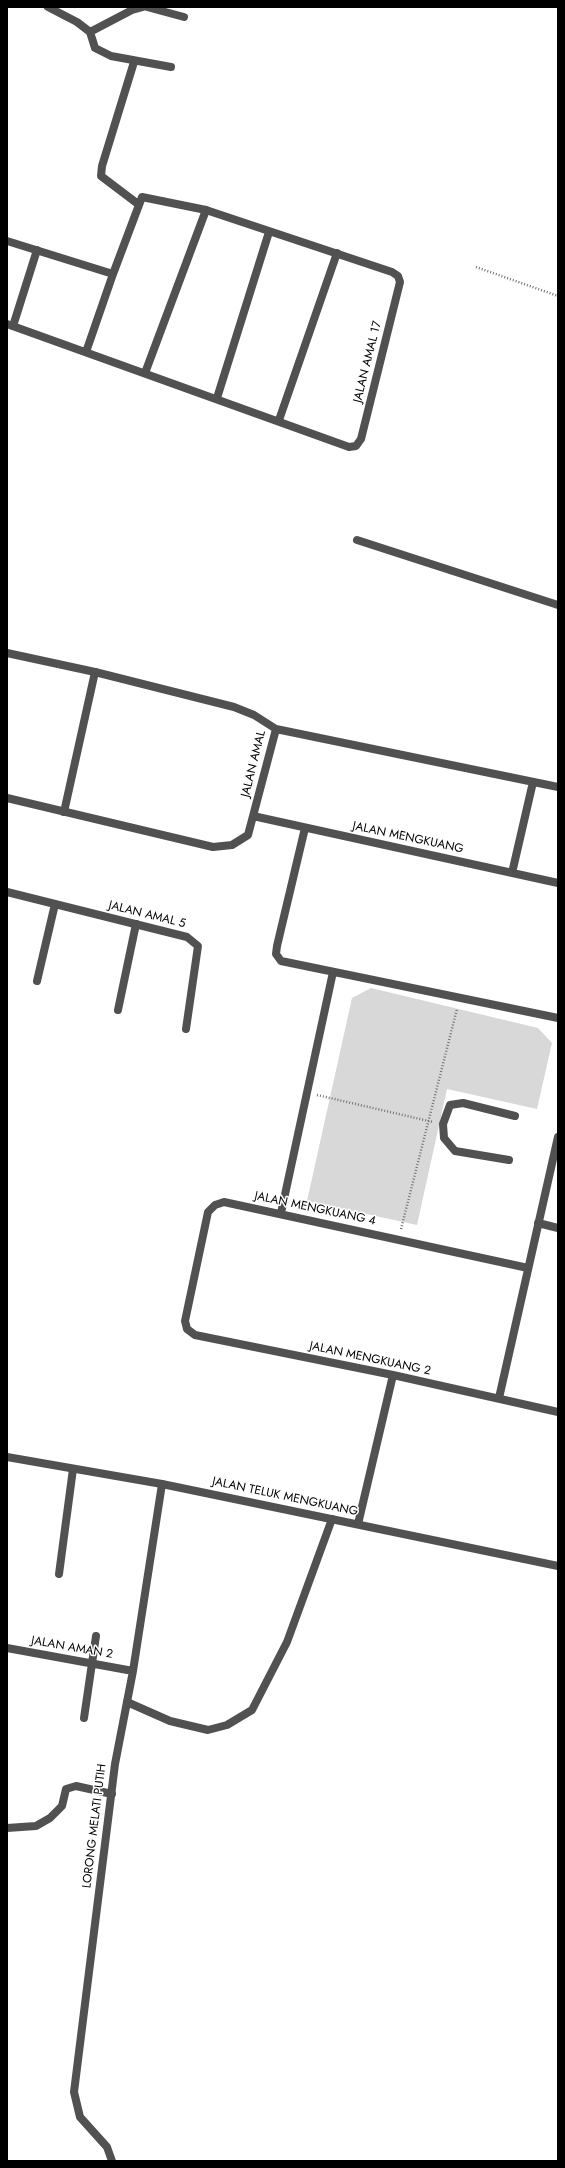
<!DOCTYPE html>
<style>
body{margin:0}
#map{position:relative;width:565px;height:2168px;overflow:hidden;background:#fff;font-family:Jost,sans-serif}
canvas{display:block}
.frame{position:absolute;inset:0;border:8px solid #000;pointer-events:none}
</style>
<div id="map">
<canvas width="565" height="2168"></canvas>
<div class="frame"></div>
</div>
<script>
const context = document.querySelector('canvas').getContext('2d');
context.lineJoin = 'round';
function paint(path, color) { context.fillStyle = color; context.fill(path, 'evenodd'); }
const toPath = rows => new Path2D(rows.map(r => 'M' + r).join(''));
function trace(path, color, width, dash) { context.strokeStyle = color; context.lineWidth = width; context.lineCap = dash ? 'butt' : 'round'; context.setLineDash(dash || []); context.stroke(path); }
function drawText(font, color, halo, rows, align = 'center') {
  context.font = font + ' Jost,sans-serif'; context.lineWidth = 3; context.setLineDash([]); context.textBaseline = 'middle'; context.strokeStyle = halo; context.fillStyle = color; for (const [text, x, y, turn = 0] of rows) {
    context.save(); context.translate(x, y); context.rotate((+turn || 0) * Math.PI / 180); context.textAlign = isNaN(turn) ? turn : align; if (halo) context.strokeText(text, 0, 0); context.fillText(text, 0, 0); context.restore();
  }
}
const green = toPath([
 [371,988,538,1028,552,1043,537,1109,447,1089,417,1225,307,1201,352,998]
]);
const path = toPath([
 [476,267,558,296],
 [317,1095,433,1122],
 [401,1229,457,1009]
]);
const service = toPath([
 [13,326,37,250],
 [145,373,206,210],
 [279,420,337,253],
 [64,812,95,672],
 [118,1010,136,924],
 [509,1160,455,1151,444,1138,443,1124,450,1105,463,1103,515,1116],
 [538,1223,558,1228],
 [127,1702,170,1721,208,1730,227,1725,252,1710,287,1642,332,1519],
 [7,1828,36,1826,50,1818,62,1806,66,1789,76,1786,112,1794]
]);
const minor = toPath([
 [48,7,77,22,90,32,95,48,111,56,171,67],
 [147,7,184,17],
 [90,32,132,10,143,7],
 [134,62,102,166,101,176,138,204],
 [7,241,113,274],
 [7,324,349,447,356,446,361,439,400,282,398,276,392,272,206,210,142,197,113,274,86,352],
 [217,398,269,232],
 [357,540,558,605],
 [7,653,95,672,234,707,254,715,276,729,558,787],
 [7,798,213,847,232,845,248,835,276,729],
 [253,816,558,883],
 [305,828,277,946,276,954,281,961,558,1018],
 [512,873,533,782],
 [7,892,187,937,198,946,186,1029],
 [37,981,55,904],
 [281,1213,333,972],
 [528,1268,224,1202,215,1205,208,1212,185,1321,187,1329,195,1335,393,1375,558,1412],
 [499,1398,558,1137],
 [358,1524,393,1375],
 [59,1574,73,1469],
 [7,1648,133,1671],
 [84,1718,96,1636],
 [112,2161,107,2147,80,2117,74,2092,115,1764,133,1671,162,1484]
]);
const tertiary = toPath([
 [7,1457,162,1484,558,1566]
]);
const streetNames = [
 ["JALAN AMAL 17",368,362,-76],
 ["JALAN AMAL",254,764,-76],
 ["JALAN MENGKUANG",408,838,12],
 ["JALAN AMAL 5",147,915,14],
 ["JALAN MENGKUANG 4",315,1209,12],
 ["JALAN MENGKUANG 2",370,1359,12],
 ["JALAN TELUK MENGKUANG",285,1497,12],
 ["JALAN AMAN 2",72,1648,10],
 ["LORONG MELATI PUTIH",95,1826,-83]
];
paint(green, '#d8d8d8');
trace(path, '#737373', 2.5, [1, 2]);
trace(service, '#515151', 8);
trace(minor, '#515151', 8);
trace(tertiary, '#515151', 8);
drawText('12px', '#000', '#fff', streetNames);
</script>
